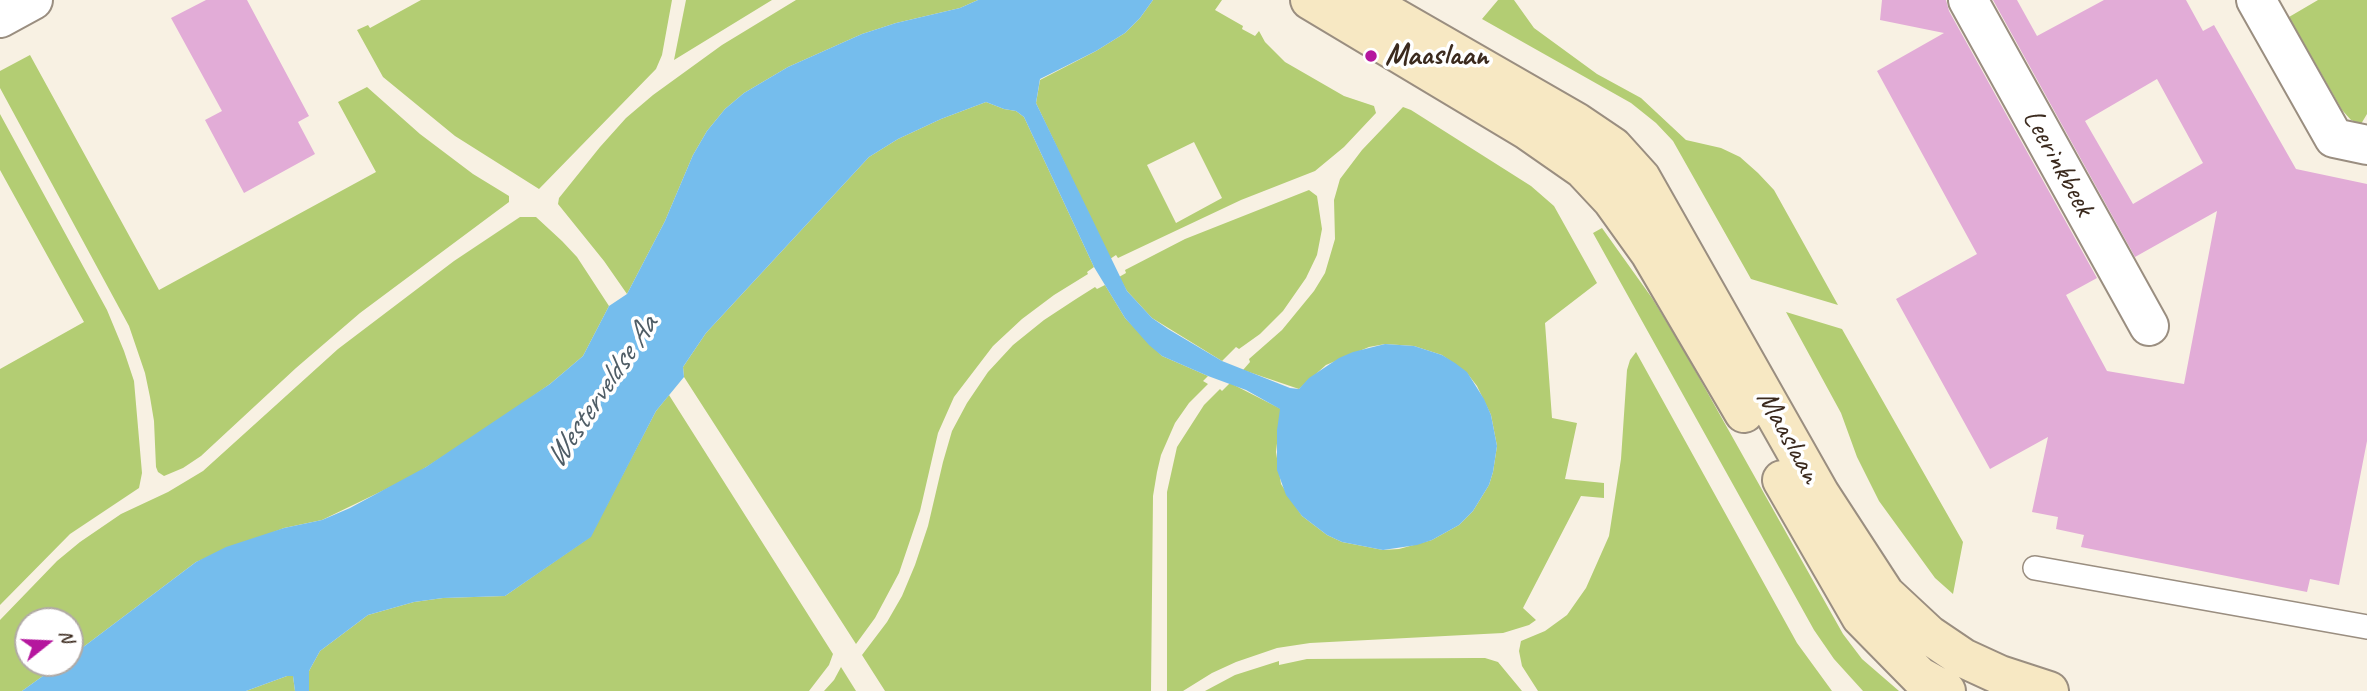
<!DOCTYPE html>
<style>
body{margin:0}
#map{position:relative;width:2367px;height:691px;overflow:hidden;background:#f8f1e3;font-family:Caveat,sans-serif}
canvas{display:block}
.north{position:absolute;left:14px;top:607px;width:70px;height:70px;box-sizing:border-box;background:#fff;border:2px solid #b1aaa5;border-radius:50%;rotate:72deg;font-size:19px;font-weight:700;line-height:28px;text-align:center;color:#3b2a1e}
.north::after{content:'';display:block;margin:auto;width:24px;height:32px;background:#b5179e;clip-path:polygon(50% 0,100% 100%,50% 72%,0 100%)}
</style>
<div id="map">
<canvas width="2367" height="691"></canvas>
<div class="north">N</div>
</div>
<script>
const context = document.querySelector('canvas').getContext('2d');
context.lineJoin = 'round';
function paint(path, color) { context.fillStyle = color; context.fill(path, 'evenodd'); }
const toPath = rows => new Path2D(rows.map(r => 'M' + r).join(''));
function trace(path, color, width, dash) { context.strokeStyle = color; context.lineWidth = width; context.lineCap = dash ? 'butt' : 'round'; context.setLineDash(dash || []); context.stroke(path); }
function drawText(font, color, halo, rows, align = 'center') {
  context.font = font + ' Caveat,sans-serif'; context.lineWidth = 7; context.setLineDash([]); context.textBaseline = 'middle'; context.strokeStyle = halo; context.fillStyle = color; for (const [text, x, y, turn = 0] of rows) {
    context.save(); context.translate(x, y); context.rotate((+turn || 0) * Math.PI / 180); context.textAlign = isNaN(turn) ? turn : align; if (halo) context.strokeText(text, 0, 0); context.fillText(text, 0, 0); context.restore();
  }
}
const green = toPath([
 [421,0,672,0,662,55,656,69,539,189,455,136,383,77,357,30,368,25,370,28],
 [686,0,772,0,674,60],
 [796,0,978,0,960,8,896,23,862,34,788,67,744,93,725,109,707,131,693,155,665,221,627,294,604,261,558,204,559,198,600,147,626,118,653,95,722,45],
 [1153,0,1222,0,1215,10,1243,26,1242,29,1255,36,1259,31,1265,42,1285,62,1344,96,1374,106,1376,113,1344,147,1315,171,1241,200,1118,258,1116,255,1110,259,1036,103,1040,80,1096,51,1125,33,1140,18],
 [1194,142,1222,198,1176,223,1147,165],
 [1498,0,1514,0,1534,28,1597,74,1641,98,1686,140,1721,148,1740,157,1758,173,1774,190,1838,305,1751,279,1673,141,1656,123,1631,103,1482,19],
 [2318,0,2367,0,2367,114,2361,124,2351,120,2342,110,2289,17],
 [30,55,159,290,376,172,338,102,367,87,420,134,473,174,509,196,509,202,360,313,296,368,201,456,183,468,164,476,158,472,156,467,154,421,150,397,145,373,129,326,0,88,0,71],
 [986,102,1004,109,1016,111,1024,117,1094,267,1087,272,1088,274,1054,295,1022,319,993,346,954,397,938,433,920,511,899,573,875,618,856,644,684,377,683,367,706,333,869,157,898,139,941,119],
 [1403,107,1411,110,1531,186,1554,206,1597,283,1545,323,1552,418,1577,423,1565,479,1604,483,1604,498,1581,496,1523,608,1536,620,1529,625,1503,633,1310,643,1277,648,1236,662,1212,673,1183,691,1167,691,1167,492,1177,447,1204,405,1220,389,1222,391,1230,383,1281,409,1276,452,1281,484,1302,516,1327,535,1342,542,1383,550,1399,549,1432,540,1459,525,1473,511,1489,485,1493,472,1497,446,1491,415,1477,386,1467,373,1442,355,1414,346,1385,344,1369,347,1326,365,1299,389,1243,370,1250,362,1249,359,1282,330,1314,291,1325,273,1335,239,1334,200,1340,179,1362,150],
 [0,114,107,310,124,351,134,381,142,473,139,488,70,534,0,605,0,369,84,322,0,170],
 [1309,190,1317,196,1322,229,1317,255,1306,278,1283,311,1260,334,1239,349,1236,347,1222,361,1152,318,1127,291,1119,277,1126,273,1125,270,1185,239],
 [520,217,536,217,562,241,577,257,609,306,583,356,550,384,488,428,409,478,322,520,284,528,196,562,70,657,70,621,28,621,28,663,61,663,22,691,0,691,0,620,57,561,80,542,121,514,168,492,203,471,338,349,454,261],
 [1602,228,1652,298,1683,349,1843,634,1862,659,1899,691,1863,691,1834,659,1814,630,1593,233],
 [1105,285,1125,318,1162,356,1208,376,1203,381,1208,384,1189,403,1175,423,1161,455,1157,472,1153,496,1151,691,885,691,862,655,887,622,902,596,915,565,928,526,943,462,952,431,967,403,988,372,1013,345,1044,320,1076,299,1095,287,1097,289],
 [1786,312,1842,329,1963,542,1953,594,1935,578,1879,501,1857,457,1841,413],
 [1636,352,1797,643,1832,691,1538,691,1522,666,1519,651,1521,641,1545,631,1567,615,1586,588,1609,536,1621,459,1627,370,1630,360],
 [669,395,833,654,829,665,809,691,309,691,309,671,320,651,368,615,414,602,443,598,505,596,590,537,656,411],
 [1475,658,1485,658,1498,662,1522,691,1205,691,1235,675,1279,661,1279,665,1307,659],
 [841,667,856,691,824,691,834,680],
 [287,676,293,676,295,691,246,691]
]);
const water = toPath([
 [978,0,1153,0,1140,18,1125,33,1096,51,1040,79,1036,103,1127,291,1152,318,1168,329,1222,361,1290,388,1299,389,1309,378,1339,358,1353,352,1385,344,1414,346,1442,355,1455,363,1467,372,1484,399,1491,415,1497,446,1493,472,1489,485,1473,511,1459,525,1432,540,1417,545,1383,550,1342,542,1327,535,1302,516,1286,495,1277,470,1277,430,1280,409,1246,390,1208,376,1162,356,1149,345,1125,318,1094,267,1024,117,1016,111,1004,109,986,102,941,119,898,139,869,157,706,333,683,367,684,377,656,411,591,537,505,596,443,598,414,602,368,615,320,651,309,671,309,691,295,691,293,676,287,676,246,691,22,691,61,663,70,663,70,657,196,562,226,547,284,528,322,520,350,508,426,467,550,384,583,356,609,306,627,294,665,221,693,155,707,131,725,109,744,93,788,67,862,34,896,23,960,8]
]);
const building = toPath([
 [206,0,247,0,309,116,298,122,315,154,244,193,205,120,222,111,171,18],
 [1882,0,1946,0,1949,11,2097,278,2066,295,2107,371,2184,384,2217,211,2135,257,1993,0,2017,0,2037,36,2104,0,2186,0,2203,31,2214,25,2296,169,2367,184,2367,441,2339,585,2310,579,2307,592,2081,547,2084,535,2056,529,2058,517,2032,512,2048,437,1990,469,1896,299,1977,254,1877,71,1944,33,1880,20],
 [2157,79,2203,163,2133,204,2085,121]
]);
const lane = toPath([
 [2035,568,2367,627]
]);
const street = toPath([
 [1968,0,2149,326],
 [2256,0,2334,138,2367,145],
 [0,18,33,0]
]);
const secondary = toPath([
 [1310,0,1527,130,1583,169,1612,200,1650,253,1744,413],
 [1364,0,1576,122,1613,147,1641,178,1820,494,1885,594,1929,635,1963,658,2000,675,2049,691],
 [1782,480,1861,617,1919,676,1946,691]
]);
const markers = [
 [1371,56,7,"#b5179e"]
];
const poiNames = [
 ["Maaslaan",1385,56]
];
const streetNames = [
 ["Leerinkbeek",2058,163,61],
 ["Maaslaan",1788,437,61]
];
const waterNames = [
 ["Westerveldse Aa",602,392,-56]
];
paint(green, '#b3cd73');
paint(water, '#75bded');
paint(building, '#e2acd7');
trace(lane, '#9a8e80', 26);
trace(street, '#9a8e80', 42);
trace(secondary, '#9a8e80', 42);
trace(lane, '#fff', 23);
trace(street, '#fff', 38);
trace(secondary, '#f7e8c3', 38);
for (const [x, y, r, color] of markers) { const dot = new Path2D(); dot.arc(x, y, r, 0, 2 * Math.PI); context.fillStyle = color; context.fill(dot); trace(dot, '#fff', 2.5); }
drawText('bold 30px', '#3b2a1e', '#fff', poiNames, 'left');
drawText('30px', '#3b2a1e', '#fff', streetNames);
drawText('italic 32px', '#4f5d66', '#fff', waterNames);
</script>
